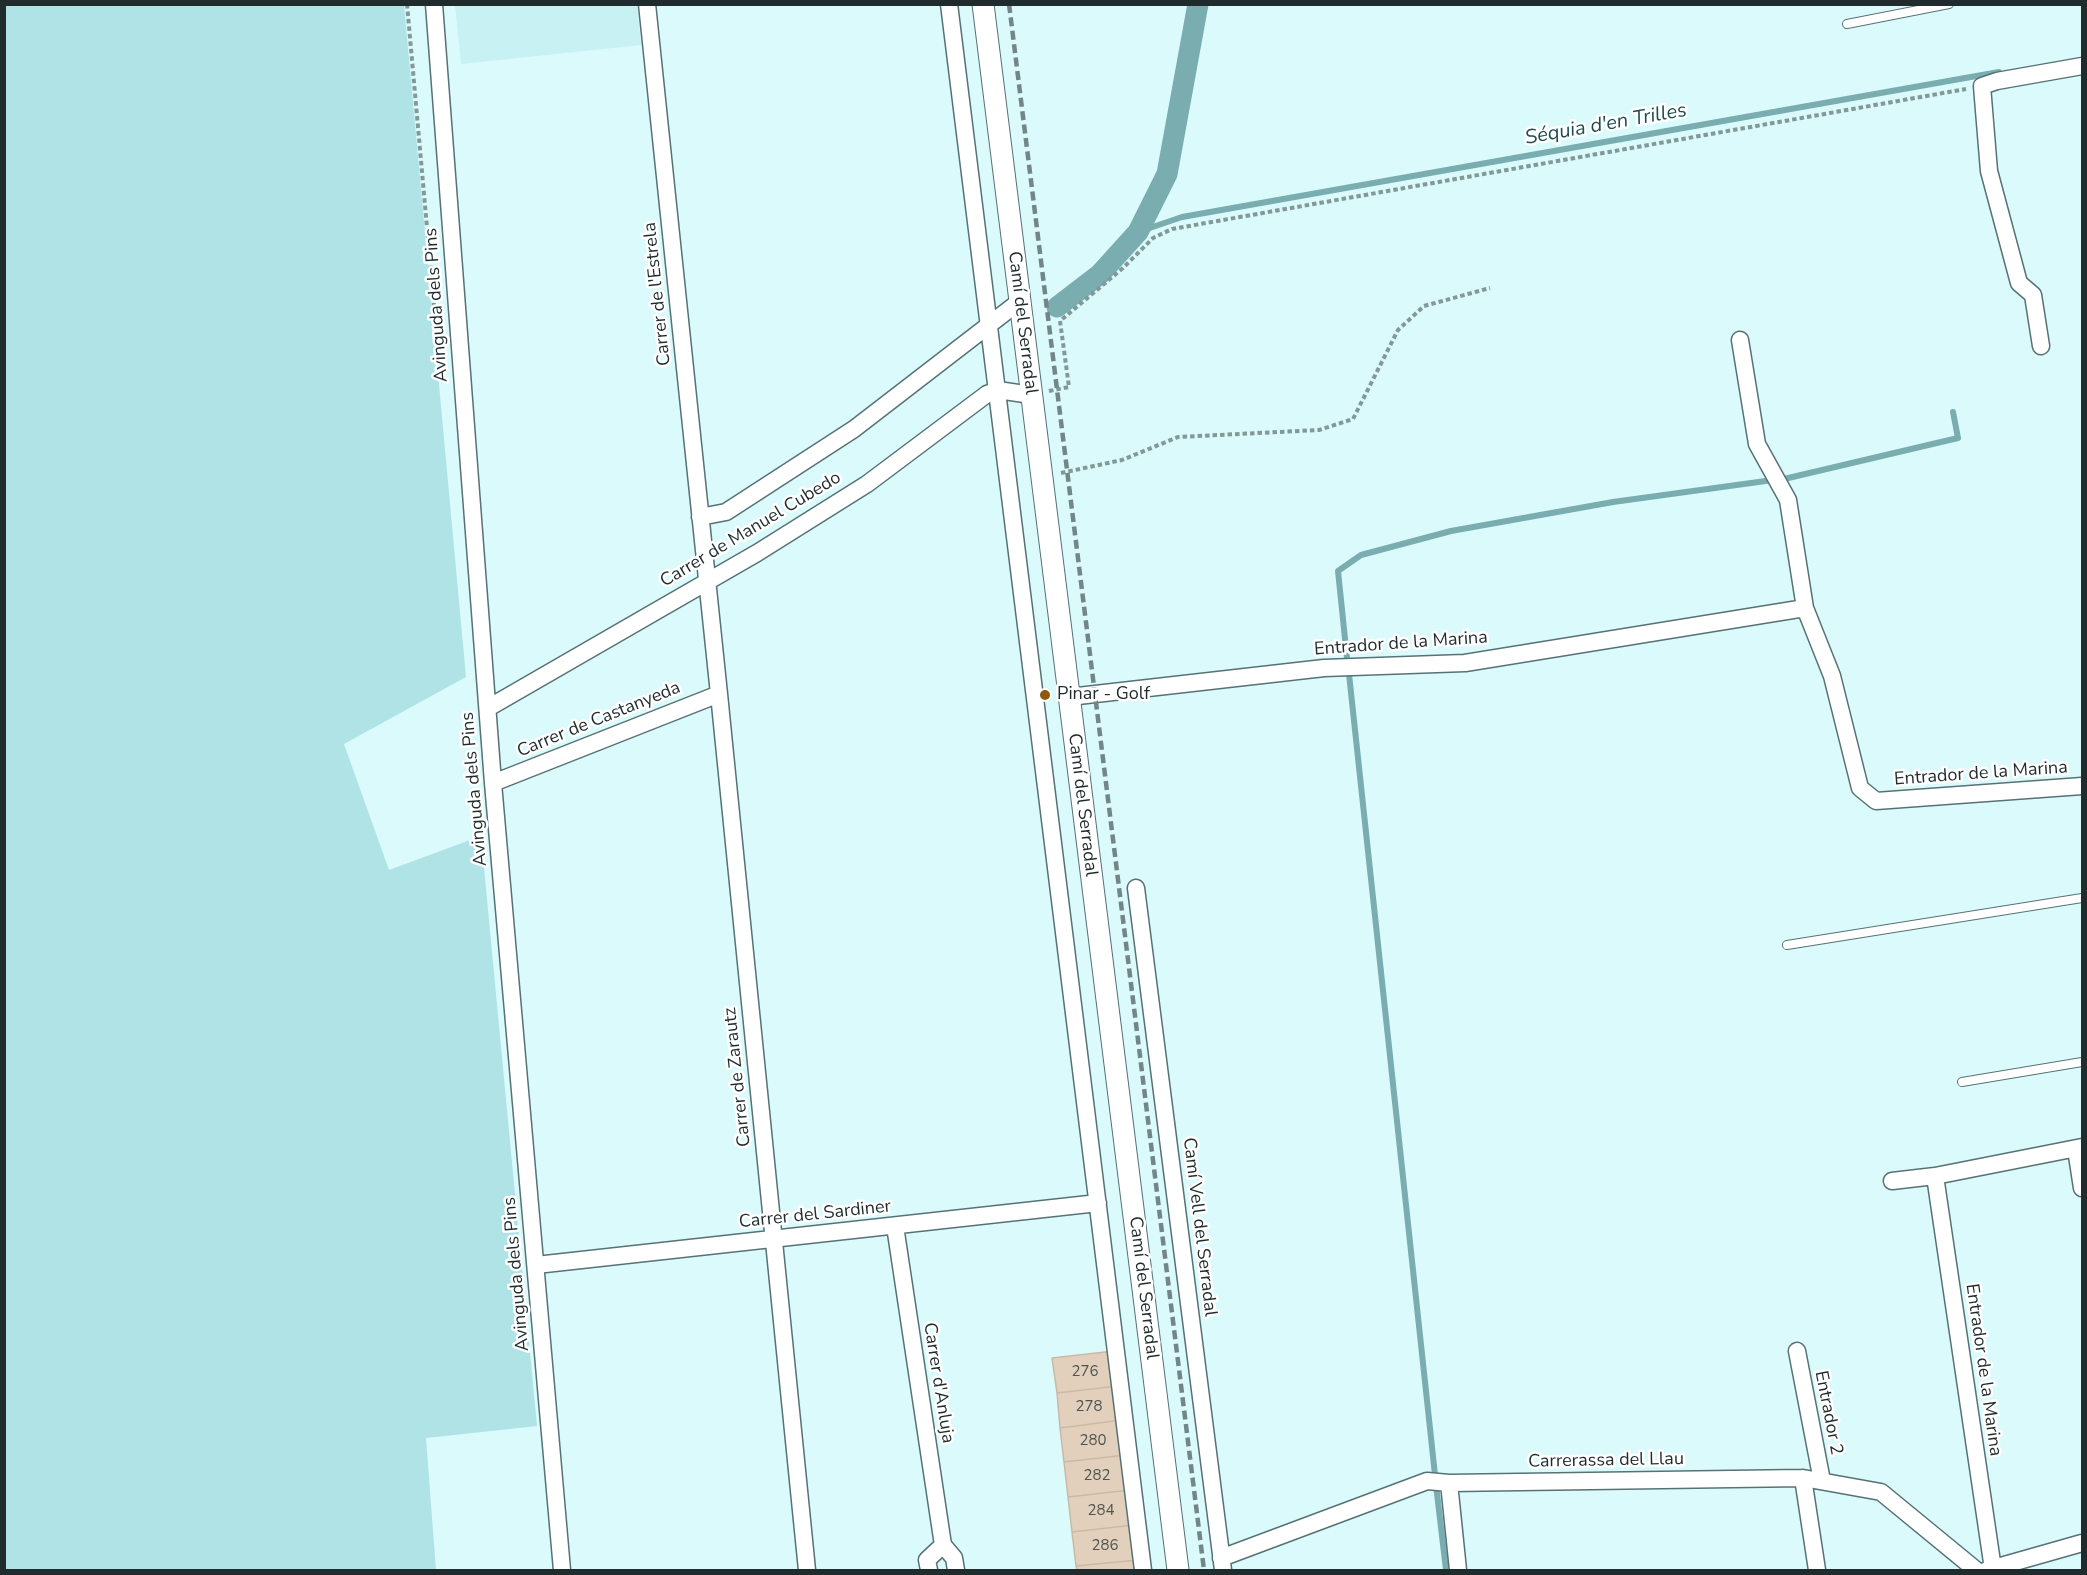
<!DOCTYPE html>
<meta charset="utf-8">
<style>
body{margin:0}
#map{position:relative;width:2087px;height:1575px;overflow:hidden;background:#dbfafc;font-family:"Nunito Sans",sans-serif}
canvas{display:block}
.frame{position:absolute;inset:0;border:6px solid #1f2b2c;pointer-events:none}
</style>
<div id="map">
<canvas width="2087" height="1575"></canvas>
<div class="frame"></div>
</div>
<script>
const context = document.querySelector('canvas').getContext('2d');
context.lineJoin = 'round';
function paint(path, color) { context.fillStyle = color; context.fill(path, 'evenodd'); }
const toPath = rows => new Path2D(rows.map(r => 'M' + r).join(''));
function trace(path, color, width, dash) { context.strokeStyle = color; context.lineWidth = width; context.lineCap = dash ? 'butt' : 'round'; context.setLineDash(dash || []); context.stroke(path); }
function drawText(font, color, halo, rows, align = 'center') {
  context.font = font + ' "Nunito Sans",sans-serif'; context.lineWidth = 5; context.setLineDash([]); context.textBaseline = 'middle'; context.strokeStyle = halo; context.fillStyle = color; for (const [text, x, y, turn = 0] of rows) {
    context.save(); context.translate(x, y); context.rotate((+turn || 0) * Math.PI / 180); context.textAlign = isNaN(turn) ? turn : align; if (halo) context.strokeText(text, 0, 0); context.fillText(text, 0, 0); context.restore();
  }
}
const built = toPath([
 [455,5,637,5,641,45,461,64]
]);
const green = toPath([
 [5,4,404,5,466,677,344,744,389,870,481,836,537,1426,426,1438,436,1570,5,1570]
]);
const stream = toPath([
 [1138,232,1182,217,1999,72],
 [1784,479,1958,438,1953,412],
 [1347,658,1338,571,1361,555,1451,531,1613,502,1773,480],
 [1349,674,1435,1475],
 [1436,1485,1446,1570]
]);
const canal = toPath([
 [1057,307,1100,274,1138,232,1167,174,1198,4]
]);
const building = toPath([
 [1114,1351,1118,1386,1057,1393,1052,1358,1114,1351],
 [1118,1386,1122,1420,1060,1428,1057,1393,1118,1386],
 [1122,1420,1126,1455,1064,1462,1060,1428,1122,1420],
 [1126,1455,1130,1490,1068,1497,1064,1462,1126,1455],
 [1130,1490,1134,1525,1072,1532,1068,1497,1130,1490],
 [1134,1525,1138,1560,1076,1566,1072,1532,1134,1525],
 [1138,1560,1139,1570,1077,1570,1076,1566,1138,1560]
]);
const path = toPath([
 [407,4,435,317,442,317],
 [1049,391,1069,387,1060,321,1123,268,1153,238,1172,229,1966,89],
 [1061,473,1122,460,1178,437,1319,430,1353,419,1398,330,1424,306,1490,288]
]);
const service = toPath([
 [1847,24,1949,4],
 [1787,945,2082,898],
 [1962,1082,2082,1062]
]);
const minor = toPath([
 [434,4,493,783,562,1570],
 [647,4,719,694,807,1570],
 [949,4,1143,1570],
 [1740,340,1757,444,1788,500,1805,608,1832,676,1860,788,1876,801,2082,786],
 [2041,346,2033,295,2019,283,1989,171,1982,86,1997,81,2082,66],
 [700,517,726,512,854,429,1020,301],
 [1069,697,1324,668,1465,663,1805,608],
 [488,708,757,553,867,484,987,394,998,390,1031,395],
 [493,783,719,694],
 [1136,888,1223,1570],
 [2076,1149,2082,1188],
 [1935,1176,1993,1569],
 [1892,1181,1935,1176,2082,1147],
 [895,1226,943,1545,954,1558,956,1570],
 [536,1265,1098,1203],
 [1797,1351,1822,1481],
 [1803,1478,1817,1570],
 [1449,1483,1458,1570],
 [1221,1558,1427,1481,1449,1483,1803,1478,1881,1492,1976,1570],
 [929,1570,927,1560,943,1545],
 [1987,1570,2082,1543]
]);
const tertiary = toPath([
 [983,4,1178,1570]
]);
const rail = toPath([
 [1009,4,1204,1570]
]);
const markers = [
 [1045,695,6,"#8f590c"]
];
const numberNames = [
 ["276",1085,1372],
 ["278",1089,1407],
 ["280",1093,1441],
 ["282",1097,1476],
 ["284",1101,1511],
 ["286",1105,1546]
];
const streetNames = [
 ["Carrer de l'Estrela",658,294,-96],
 ["Avinguda dels Pins",437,305,-94],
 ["Camí del Serradal",1022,323,83],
 ["Carrer de Manuel Cubedo",751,530,-31],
 ["Entrador de la Marina",1401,644,-4],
 ["Carrer de Castanyeda",599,720,-22],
 ["Entrador de la Marina",1981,774,-4],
 ["Avinguda dels Pins",475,789,-95],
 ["Camí del Serradal",1082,805,83],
 ["Carrer de Zarautz",738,1077,-96],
 ["Carrer del Sardiner",815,1215,-6],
 ["Camí Vell del Serradal",1199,1227,83],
 ["Avinguda dels Pins",517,1274,-95],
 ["Camí del Serradal",1143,1288,83],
 ["Entrador de la Marina",1983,1370,82],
 ["Carrer d'Anluja",938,1383,81],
 ["Entrador 2",1828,1413,79],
 ["Carrerassa del Llau",1606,1461,-1]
];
const poiNames = [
 ["Pinar - Golf",1057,695]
];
const waterNames = [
 ["Séquia d'en Trilles",1606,125,-10]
];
paint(built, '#c8f1f3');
paint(green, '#b0e3e6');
trace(stream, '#79adb0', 6);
trace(canal, '#79adb0', 21);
paint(building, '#e2d0bd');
trace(building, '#cbb9a7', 1.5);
trace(service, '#577274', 10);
trace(minor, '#577274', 19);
trace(tertiary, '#577274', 23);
trace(path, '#829899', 4, [4.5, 3]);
trace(service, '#fff', 8);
trace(minor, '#fff', 16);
trace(tertiary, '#fff', 21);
trace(rail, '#728688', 4.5, [9, 4.5]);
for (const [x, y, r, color] of markers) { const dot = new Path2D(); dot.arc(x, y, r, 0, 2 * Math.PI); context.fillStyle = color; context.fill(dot); trace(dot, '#fff', 2); }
drawText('15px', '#505450', null, numberNames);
drawText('18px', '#1f2b2c', '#fff', streetNames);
drawText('18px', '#1f2b2c', '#fff', poiNames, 'left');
drawText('italic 20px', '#1d4c4f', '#fff', waterNames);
</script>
